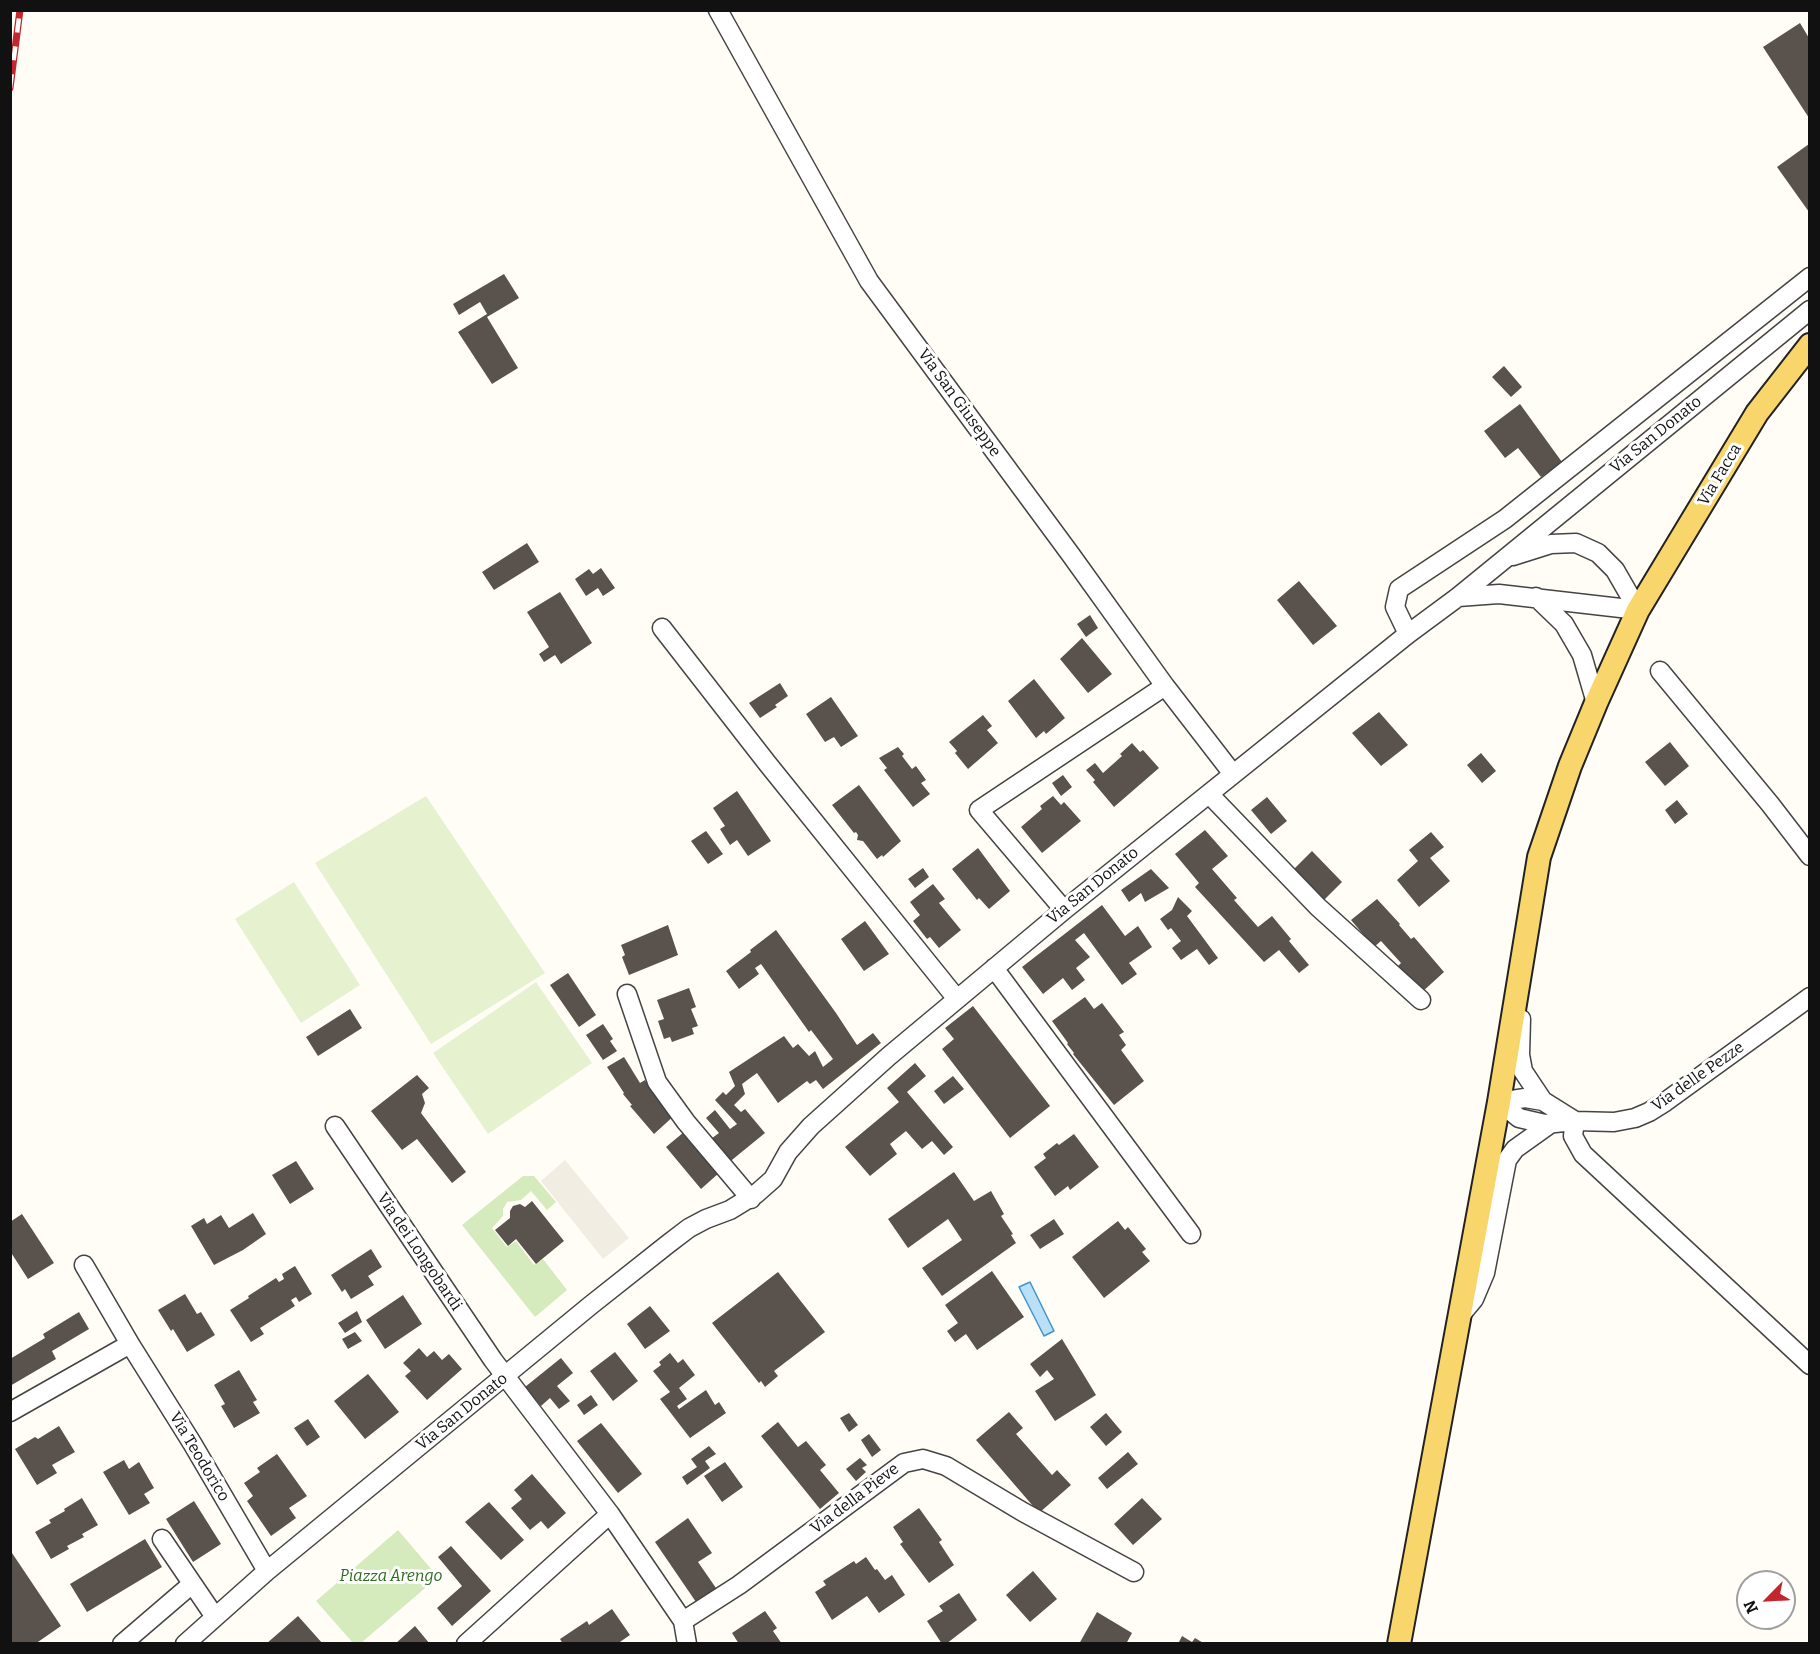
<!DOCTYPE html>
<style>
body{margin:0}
#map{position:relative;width:1820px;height:1654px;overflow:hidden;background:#fffdf5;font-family:Bitter,serif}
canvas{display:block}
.frame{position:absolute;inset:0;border:12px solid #111;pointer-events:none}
.north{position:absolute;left:1736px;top:1570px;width:60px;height:60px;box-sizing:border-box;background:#fff;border:2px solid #a0a0a0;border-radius:50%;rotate:246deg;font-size:16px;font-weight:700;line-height:24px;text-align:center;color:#111}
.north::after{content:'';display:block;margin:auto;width:21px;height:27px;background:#c4262e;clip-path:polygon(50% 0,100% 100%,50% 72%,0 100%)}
</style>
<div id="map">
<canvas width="1820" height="1654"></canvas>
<div class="frame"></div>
<div class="north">N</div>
</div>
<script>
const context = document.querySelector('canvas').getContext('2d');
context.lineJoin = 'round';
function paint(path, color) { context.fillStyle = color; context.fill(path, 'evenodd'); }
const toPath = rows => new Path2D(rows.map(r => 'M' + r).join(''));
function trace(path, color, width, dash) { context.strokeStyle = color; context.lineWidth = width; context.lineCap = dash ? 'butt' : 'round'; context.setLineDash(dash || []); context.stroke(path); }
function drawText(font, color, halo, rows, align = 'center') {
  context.font = font + ' Bitter,serif'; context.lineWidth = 6; context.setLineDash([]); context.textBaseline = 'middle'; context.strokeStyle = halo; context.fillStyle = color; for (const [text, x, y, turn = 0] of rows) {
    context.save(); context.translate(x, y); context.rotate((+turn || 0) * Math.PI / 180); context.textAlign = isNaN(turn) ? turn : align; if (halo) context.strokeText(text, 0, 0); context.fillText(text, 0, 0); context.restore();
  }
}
const green = toPath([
 [523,1176,534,1176,556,1202,547,1210,531,1191,521,1200,507,1202,503,1209,503,1216,492,1228,507,1247,516,1241,534,1265,543,1259,567,1290,535,1317,462,1225],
 [398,1530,438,1577,361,1643,353,1643,316,1601]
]);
const pitch = toPath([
 [426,796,545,973,431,1044,315,863],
 [294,882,360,985,301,1023,235,919],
 [536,982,592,1063,488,1134,433,1053]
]);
const plaza = toPath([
 [565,1160,629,1238,603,1259,541,1181]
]);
const water = toPath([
 [1030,1282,1054,1331,1044,1336,1019,1287,1030,1282]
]);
const building = toPath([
 [1800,23,1809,38,1809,118,1763,47],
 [1809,144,1809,212,1777,167],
 [504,274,519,298,487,317,518,368,492,384,458,332,487,314,480,302,459,315,453,304],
 [1504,366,1522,387,1511,397,1492,377],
 [1520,404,1562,462,1541,477,1518,448,1505,458,1484,431],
 [527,543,539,562,494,590,482,572],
 [601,568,615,588,603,596,598,588,586,596,575,579,589,569,593,574],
 [1299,581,1337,626,1313,645,1277,600],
 [560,592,592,643,561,664,555,655,544,662,539,654,549,647,527,612],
 [1090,615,1098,628,1086,637,1077,624],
 [1082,638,1112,674,1088,693,1060,659],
 [1034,679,1065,718,1046,734,1044,731,1036,738,1008,701],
 [780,683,788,696,775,705,777,707,760,718,749,703],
 [831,697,858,736,841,747,834,737,825,742,806,714],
 [1379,712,1408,745,1381,766,1352,733],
 [983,715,992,726,987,730,998,743,968,769,955,753,957,751,949,742],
 [1670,742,1689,766,1665,786,1645,762],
 [1132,743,1140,752,1143,750,1159,768,1114,807,1093,782,1095,780,1086,770,1095,763,1103,773,1122,756,1120,754],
 [898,747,904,754,902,756,912,769,916,766,926,780,921,783,930,794,913,807,884,770,887,768,879,758],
 [1481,753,1496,771,1482,783,1467,765],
 [1063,775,1072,787,1061,796,1052,783],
 [859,785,901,841,883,857,882,855,877,859,863,841,857,840,858,835,856,832,854,833,832,805],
 [737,791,771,841,748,856,737,840,730,845,720,829,725,826,713,808],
 [1053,796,1061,805,1064,802,1081,821,1042,853,1021,827,1042,809,1040,806],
 [1267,797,1287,821,1271,834,1251,810],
 [1677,800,1688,814,1675,824,1665,810],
 [1205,830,1228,856,1212,869,1237,898,1234,900,1258,927,1272,916,1291,939,1289,941,1309,965,1299,973,1279,950,1264,962,1195,887,1199,883,1175,854],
 [706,831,723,854,708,864,691,841],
 [1431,832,1444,847,1430,858,1450,881,1419,907,1397,880,1418,861,1409,850],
 [978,848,1010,891,989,909,979,898,977,900,952,869],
 [1312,851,1342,882,1321,903,1291,872],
 [923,868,929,877,915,888,908,879],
 [1151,869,1169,888,1145,902,1141,893,1129,902,1121,890],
 [933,884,945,899,939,903,961,930,939,948,930,937,927,939,913,921,920,915,910,902],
 [1178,897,1192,911,1187,916,1218,958,1209,965,1197,949,1181,960,1172,948,1181,941,1171,928,1168,930,1160,919,1172,910],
 [1377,899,1400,924,1399,925,1411,939,1414,937,1444,972,1421,993,1397,967,1401,963,1381,941,1374,947,1351,920],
 [1102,905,1125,936,1138,926,1152,947,1129,963,1137,974,1122,985,1084,933,1075,940,1090,957,1076,968,1085,980,1072,990,1063,978,1043,994,1022,967],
 [865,921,889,954,864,971,841,939],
 [668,925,678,955,629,975,622,957,625,955,621,945],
 [776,930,836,1013,857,1045,873,1033,881,1043,823,1089,816,1080,810,1084,807,1081,778,1103,757,1073,742,1084,745,1094,734,1105,741,1112,745,1109,765,1133,727,1164,708,1141,719,1133,706,1118,715,1110,730,1129,737,1124,715,1100,723,1092,726,1095,735,1086,729,1072,784,1036,793,1048,798,1044,809,1056,815,1051,823,1067,833,1059,811,1030,809,1032,761,964,755,968,759,974,739,989,726,971,751,952,750,950],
 [568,973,596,1015,579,1027,550,985],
 [689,988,696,1007,691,1009,698,1026,692,1028,694,1034,672,1042,670,1037,664,1039,658,1021,664,1019,657,1000],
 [1085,997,1094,1009,1102,1003,1124,1032,1119,1035,1126,1045,1121,1050,1144,1081,1114,1105,1073,1054,1074,1053,1067,1044,1068,1043,1052,1021],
 [973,1006,1050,1106,1010,1138,942,1049,954,1039,945,1028],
 [350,1009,362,1028,318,1056,306,1037],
 [603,1024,613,1039,610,1041,617,1051,603,1060,586,1035],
 [624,1057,640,1083,645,1080,650,1089,653,1087,676,1114,654,1134,630,1106,632,1105,623,1094,624,1093,607,1067],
 [915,1063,926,1076,907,1092,953,1147,944,1155,932,1141,922,1149,906,1131,890,1144,897,1154,870,1176,845,1147,899,1102,887,1088],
 [417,1075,429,1088,422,1094,425,1103,421,1113,466,1172,452,1183,417,1139,402,1150,371,1111],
 [953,1076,964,1089,944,1104,934,1091],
 [684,1132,719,1173,701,1189,666,1147],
 [1074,1134,1099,1167,1070,1190,1068,1186,1055,1196,1034,1167,1046,1158,1043,1154,1057,1143,1059,1145],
 [296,1161,314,1189,290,1204,272,1175],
 [954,1172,974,1201,991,1191,1004,1214,1001,1216,1013,1234,1011,1235,1016,1243,942,1296,922,1268,962,1240,948,1219,908,1248,888,1219],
 [532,1201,564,1241,536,1264,516,1239,508,1246,495,1230,510,1218,510,1211,513,1206,520,1204,525,1207],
 [253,1213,266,1234,243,1250,214,1265,191,1226,204,1218,207,1224,221,1215,229,1228],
 [22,1214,54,1263,28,1279,10,1251,10,1222],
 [1054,1219,1064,1234,1040,1249,1030,1235],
 [1118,1221,1125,1230,1128,1227,1146,1249,1142,1252,1150,1261,1104,1298,1072,1257],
 [371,1249,382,1267,368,1276,374,1285,351,1299,345,1289,342,1292,331,1275],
 [295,1266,312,1294,299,1302,296,1297,291,1300,295,1306,260,1328,264,1334,251,1342,230,1310,249,1298,248,1296,276,1278,279,1282,284,1279,282,1274],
 [992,1271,1024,1317,977,1350,966,1334,955,1342,947,1331,958,1323,945,1305],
 [778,1272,825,1332,774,1371,778,1376,765,1387,761,1381,759,1383,712,1323],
 [185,1294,197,1314,201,1312,215,1335,187,1352,173,1329,171,1331,158,1310],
 [403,1295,422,1324,385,1349,366,1320],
 [650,1306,670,1331,645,1349,627,1324],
 [357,1311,362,1322,345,1333,338,1323],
 [79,1312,89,1329,52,1351,56,1359,10,1386,10,1359,45,1338,43,1334],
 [355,1332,362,1341,348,1349,342,1339],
 [1062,1339,1096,1395,1055,1421,1035,1391,1054,1379,1047,1370,1040,1377,1030,1364],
 [419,1348,427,1357,434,1351,442,1360,449,1354,462,1369,427,1400,405,1376,411,1371,403,1363],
 [615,1352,638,1381,613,1401,590,1371],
 [670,1353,678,1363,683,1359,695,1375,679,1388,687,1399,677,1406,679,1409,706,1390,715,1405,719,1402,726,1413,690,1438,660,1399,670,1392,653,1371,661,1365,659,1362],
 [561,1358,573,1373,557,1386,570,1401,559,1409,550,1398,541,1406,525,1387],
 [239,1370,257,1400,253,1402,260,1413,234,1428,221,1406,225,1404,214,1385],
 [368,1374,399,1412,365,1439,334,1401],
 [591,1395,598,1405,584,1415,577,1405],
 [1009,1412,1023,1428,1016,1434,1052,1475,1057,1470,1071,1485,1039,1513,976,1440],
 [849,1413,858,1425,849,1432,840,1418],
 [1106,1413,1122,1432,1106,1446,1090,1427],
 [308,1419,320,1437,307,1446,294,1428],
 [778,1422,798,1447,806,1441,826,1465,820,1470,839,1493,820,1509,761,1436],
 [601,1423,642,1474,618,1493,577,1441],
 [59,1426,75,1452,52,1465,57,1473,37,1485,15,1449,35,1437,38,1439],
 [869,1434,881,1450,872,1457,861,1440],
 [709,1446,716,1454,705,1461,710,1468,687,1485,682,1477,697,1467,691,1459],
 [1128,1452,1138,1464,1107,1489,1098,1478],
 [277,1454,307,1496,289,1508,296,1518,271,1536,247,1501,253,1496,244,1483,260,1472,257,1468],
 [860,1458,867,1465,862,1468,866,1472,856,1481,846,1469],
 [124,1460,129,1469,139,1462,154,1488,144,1494,150,1503,129,1515,103,1472],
 [725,1462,743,1487,722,1502,704,1476],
 [532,1474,566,1513,548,1529,541,1521,530,1530,511,1508,522,1499,514,1490],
 [82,1498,98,1525,82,1534,84,1537,67,1546,69,1549,51,1559,35,1532,51,1523,49,1520,65,1511,64,1509],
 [1142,1498,1162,1519,1133,1545,1114,1524],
 [194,1501,221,1544,193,1562,166,1519],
 [489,1502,524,1540,501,1560,465,1522],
 [919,1508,942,1540,939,1542,954,1565,929,1583,900,1544,903,1542,893,1527],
 [688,1518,712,1553,698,1562,716,1588,696,1602,655,1542],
 [145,1539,162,1567,87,1612,70,1584],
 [451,1546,491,1591,452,1626,437,1608,462,1586,438,1557],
 [10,1550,61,1626,35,1644,10,1644],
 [866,1557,875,1570,877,1569,885,1580,892,1575,905,1595,879,1613,867,1596,832,1620,815,1592,826,1585,823,1581,854,1561,856,1564],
 [1033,1571,1057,1599,1030,1622,1006,1595],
 [959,1593,977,1620,946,1644,942,1644,927,1621,943,1611,939,1606],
 [612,1609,630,1635,617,1644,563,1644,560,1639,587,1621,589,1625],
 [765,1611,777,1628,773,1631,782,1644,739,1644,732,1633],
 [1097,1612,1132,1633,1126,1644,1079,1644],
 [298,1616,323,1644,266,1644],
 [415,1626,430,1644,395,1644],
 [1182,1636,1192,1642,1195,1638,1205,1644,1178,1644]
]);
const minor = toPath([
 [718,10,869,281,1071,555,1165,686,1233,774],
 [1513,556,1551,544,1576,543,1598,553,1615,570,1638,610],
 [1458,597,1499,594,1638,610],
 [1536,597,1564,624,1582,655,1596,703],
 [662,628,767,763,957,999],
 [1408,634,1395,607,1399,589,1505,519,1810,277],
 [1660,671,1770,804,1810,856],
 [1209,794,1318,907,1421,1000],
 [1064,910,979,810,1165,686],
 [994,968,1191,1234],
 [627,994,657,1082,686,1122,751,1199],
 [1521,1019,1520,1055,1523,1071,1543,1101],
 [1499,1102,1519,1118,1545,1124,1575,1121,1614,1122,1635,1118,1649,1112,1665,1102,1810,997],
 [1499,1102,1525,1098,1543,1101,1575,1121],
 [1575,1121,1573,1136,1583,1154,1810,1365],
 [335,1126,493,1360,610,1514,683,1621,687,1644],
 [84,1265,130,1344,192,1443,267,1571],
 [1459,1317,1474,1299,1485,1273,1507,1160,1515,1149,1550,1124],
 [10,1412,130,1344],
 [162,1539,215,1617],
 [683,1621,739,1585,904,1463,923,1459,946,1466,1023,1512,1134,1572],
 [122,1644,192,1584],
 [185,1644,267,1571,591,1305,668,1244,689,1228,706,1219,730,1210,756,1194,773,1179,788,1152,811,1126,889,1056,1064,910,1408,634,1458,597,1810,310],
 [466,1644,610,1514]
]);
const major = toPath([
 [1399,1644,1499,1102,1539,857,1570,766,1596,703,1638,610,1757,413,1810,345]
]);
const rail = toPath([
 [10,88,20,10]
]);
const streetNames = [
 ["Via San Giuseppe",959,403,54],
 ["Via San Donato",1656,435,-39],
 ["Via Facca",1720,475,-59],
 ["Via San Donato",1093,886,-39],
 ["Via delle Pezze",1698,1077,-35],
 ["Via dei Longobardi",419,1252,56],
 ["Via San Donato",462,1412,-39],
 ["Via Teodorico",199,1457,59],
 ["Via della Pieve",855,1499,-37]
];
const parkNames = [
 ["Piazza Arengo",391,1577]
];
paint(green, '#d5ebbd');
paint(pitch, '#e6f2cf');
paint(plaza, '#f1ede2');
paint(water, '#b9e0f7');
trace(water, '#3f96cf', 1.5);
paint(building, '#5a524d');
trace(minor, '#444', 21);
trace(major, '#222', 26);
trace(minor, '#fff', 18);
trace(major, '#f9d66b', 22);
trace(rail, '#c4262e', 7);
trace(rail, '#fff', 4.5, [14]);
drawText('16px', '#111', '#fff', streetNames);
drawText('italic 16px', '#2f6b1f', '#fff', parkNames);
</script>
